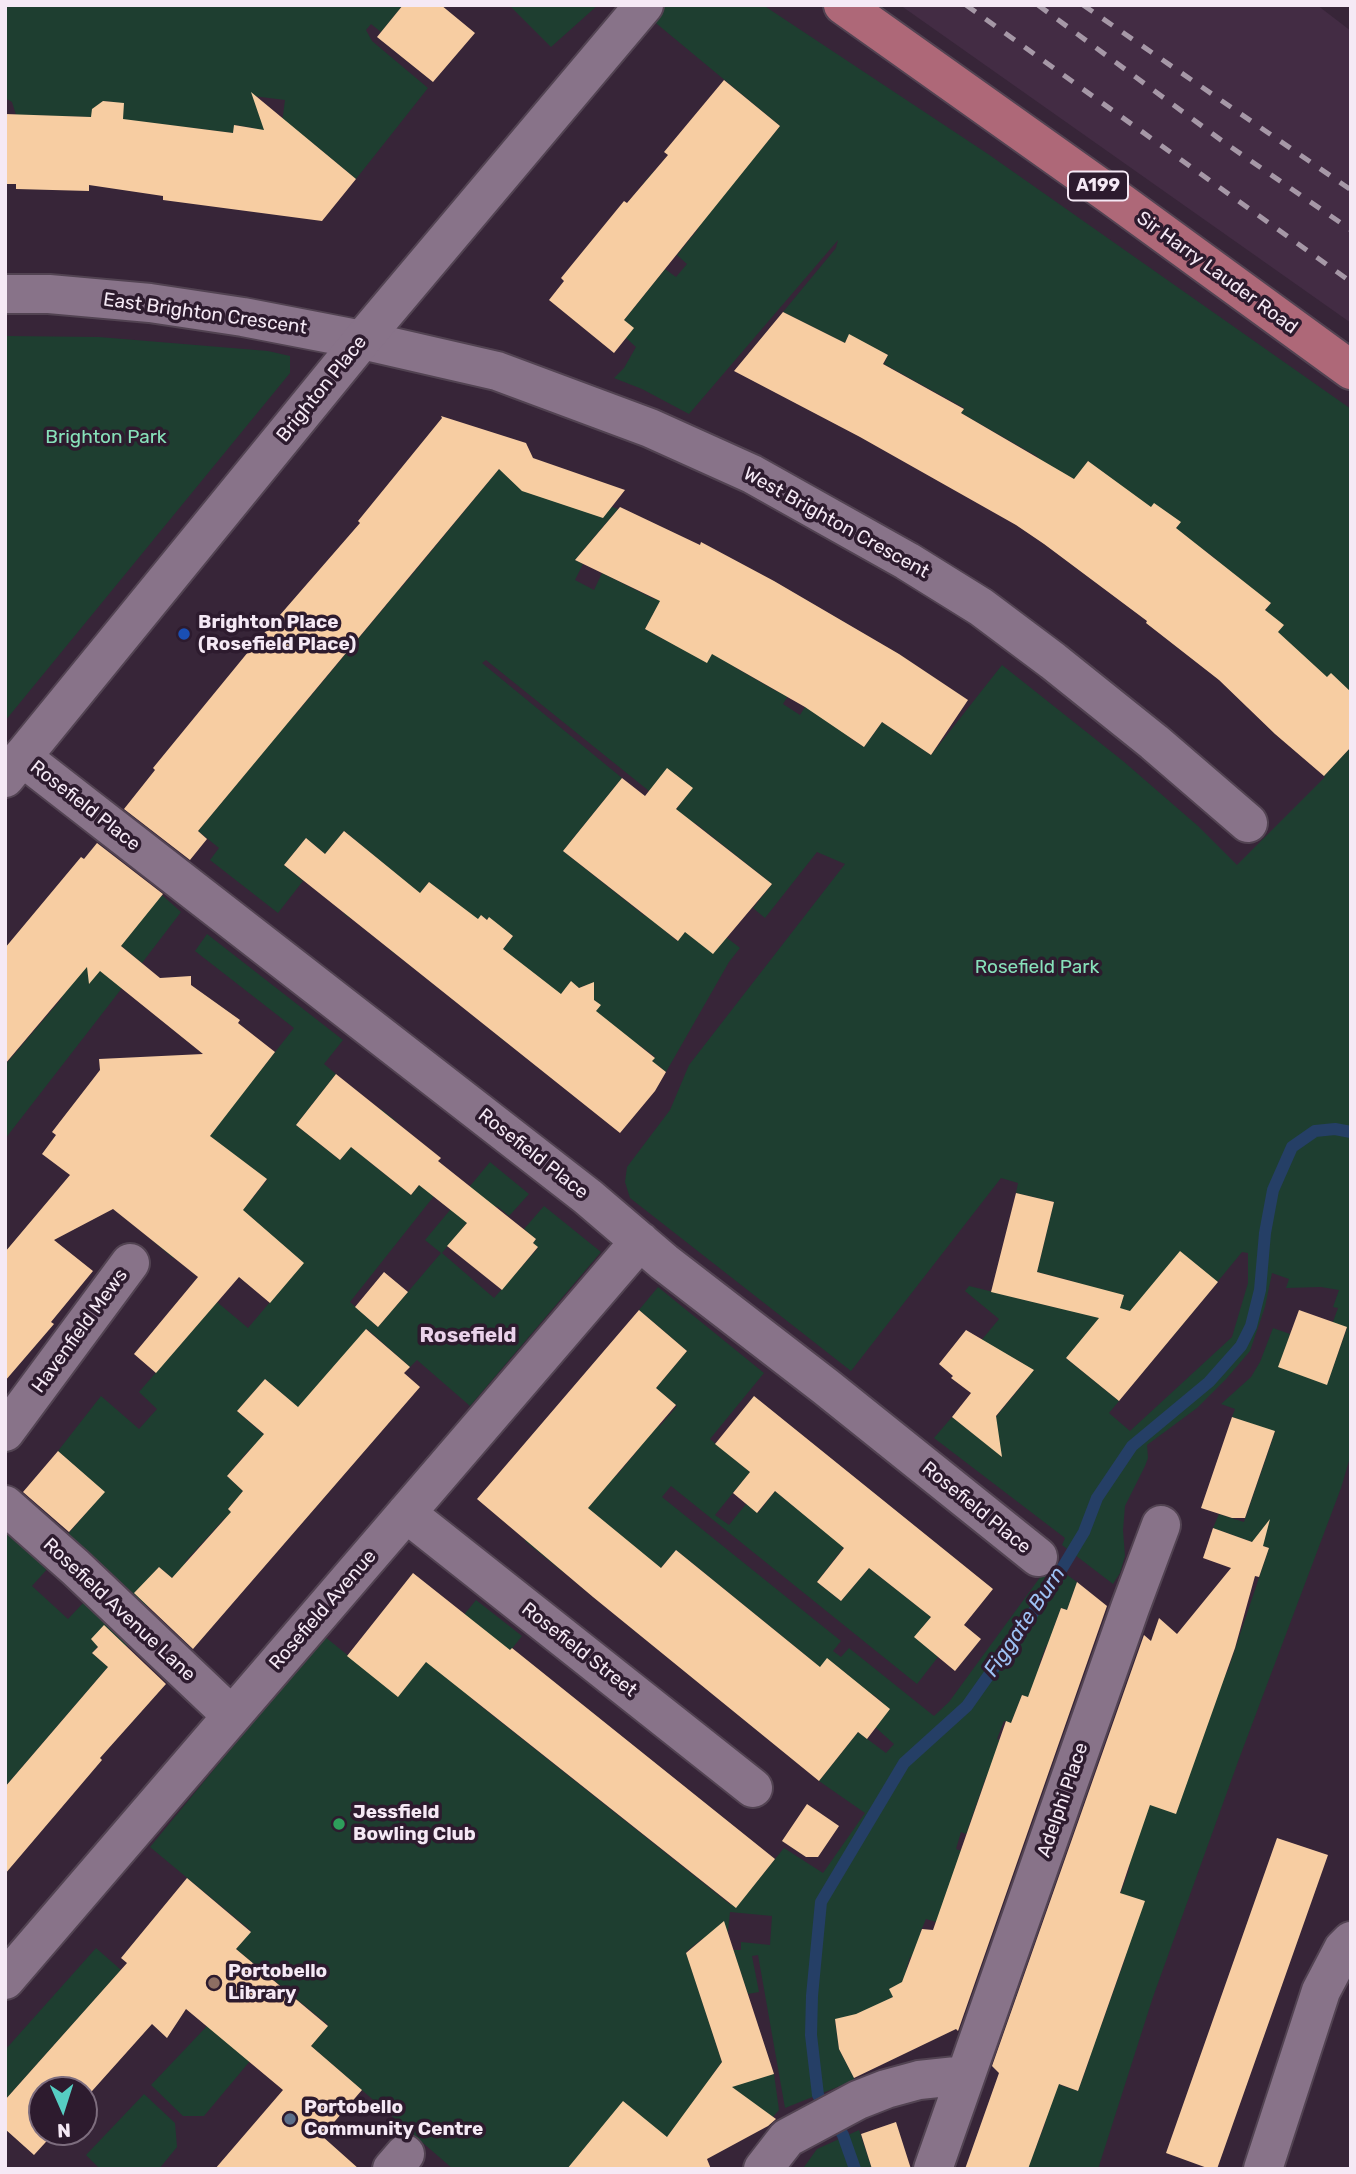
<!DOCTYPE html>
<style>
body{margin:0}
#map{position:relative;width:1356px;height:2174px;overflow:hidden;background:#372538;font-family:Rubik,sans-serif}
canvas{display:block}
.frame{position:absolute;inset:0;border:7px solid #f5e9f5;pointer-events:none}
.north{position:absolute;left:28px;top:2076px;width:70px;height:70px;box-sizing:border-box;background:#2d1b2e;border:2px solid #7d6d7e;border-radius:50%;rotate:177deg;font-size:19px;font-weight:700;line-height:28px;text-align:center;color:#f5e9f5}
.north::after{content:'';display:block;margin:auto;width:24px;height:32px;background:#56cec3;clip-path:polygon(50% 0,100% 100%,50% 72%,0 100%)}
</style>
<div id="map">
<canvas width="1356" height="2174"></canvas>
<div class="frame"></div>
<div class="north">N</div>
</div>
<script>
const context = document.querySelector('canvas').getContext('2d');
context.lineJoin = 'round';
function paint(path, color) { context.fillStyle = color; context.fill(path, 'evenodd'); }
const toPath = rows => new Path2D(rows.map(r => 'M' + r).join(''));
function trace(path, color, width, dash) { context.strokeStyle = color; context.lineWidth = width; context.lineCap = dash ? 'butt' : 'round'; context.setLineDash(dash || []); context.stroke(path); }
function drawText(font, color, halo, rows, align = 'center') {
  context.font = font + ' Rubik,sans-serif'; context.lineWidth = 7; context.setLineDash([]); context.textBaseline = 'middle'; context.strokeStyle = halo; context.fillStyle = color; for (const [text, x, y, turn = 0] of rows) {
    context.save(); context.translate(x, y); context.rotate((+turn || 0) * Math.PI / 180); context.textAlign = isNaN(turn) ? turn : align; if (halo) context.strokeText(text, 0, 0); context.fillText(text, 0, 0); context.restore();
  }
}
const built = toPath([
 [900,5,1317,5,1351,31,1351,323]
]);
const green = toPath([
 [5,5,403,5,381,32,371,24,366,30,372,41,428,88,356,179,310,141,279,146,285,100,253,96,266,134,253,128,235,125,233,133,142,122,121,188,123,118,119,106,114,102,103,101,91,117,16,115,12,102,5,98],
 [509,5,598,5,551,47],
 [662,5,763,5,988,154,1351,409,1351,712,1327,677,1238,691,1265,611,1271,603,1202,578,1217,560,1204,550,1194,562,1125,599,1180,523,1138,525,1112,479,1088,461,1072,483,1006,515,1038,457,961,413,964,408,884,364,888,355,849,335,845,343,783,312,836,248,838,240,689,414,642,389,614,378,624,368,636,347,626,338,624,320,665,269,676,277,687,264,677,255,698,229,643,184,653,172,707,215,780,126,651,19],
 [5,336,99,337,268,351,290,356,290,373,5,721],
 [499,469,618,509,575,560,583,564,575,580,594,590,602,573,654,599,683,540,662,598,645,629,665,640,682,608,736,668,778,692,824,612,809,661,783,704,800,715,819,684,850,738,864,747,882,722,931,755,1002,665,1123,761,1198,826,1237,865,1325,777,1324,776,1351,747,1351,1454,1341,1488,1239,1759,1153,1997,1098,2169,1024,2169,1034,2152,1045,2124,1044,2095,1101,2026,1125,1959,1084,1944,1121,1892,1130,1867,1120,1863,1149,1806,1228,1670,1269,1548,1213,1528,1219,1514,1244,1522,1275,1432,1232,1417,1235,1409,1221,1404,1251,1377,1260,1362,1273,1328,1290,1334,1279,1367,1327,1384,1347,1328,1326,1341,1338,1308,1333,1307,1339,1290,1321,1287,1286,1288,1289,1279,1272,1273,1265,1307,1250,1351,1227,1378,1197,1408,1147,1445,1148,1458,1145,1466,1125,1506,1123,1530,1125,1556,1120,1573,1113,1584,1062,1545,1065,1538,934,1438,952,1417,979,1438,997,1431,995,1418,1027,1379,1024,1365,1021,1362,980,1342,999,1319,965,1291,969,1286,1058,1308,1072,1281,1037,1272,1054,1202,1016,1193,1018,1183,1001,1178,851,1371,630,1198,625,1182,627,1167,670,1110,689,1065,845,864,817,852,765,918,753,908,772,884,695,823,692,826,675,811,692,788,649,791,486,660,482,663,622,778,563,851,645,916,667,890,674,917,664,930,677,941,685,932,726,937,740,948,729,962,666,1072,659,1066,644,1071,655,1057,639,1045,628,1058,601,1036,594,1000,586,985,579,988,571,982,556,1000,506,1042,498,1036,537,988,498,956,513,936,482,916,468,932,436,907,397,955,391,951,439,890,429,882,420,893,389,869,350,918,344,914,384,864,344,831,325,854,306,838,284,865,303,881,278,913,210,860,219,848,198,831,283,728,238,671,294,716,388,603,343,543,400,589],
 [1242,1252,1248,1253,1248,1283,1232,1337,1130,1431,1109,1413,1119,1401,1066,1358,1173,1336],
 [1090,2058,1078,2091,1060,2085,1067,2067],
 [162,895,181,912,142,963,106,933],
 [207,934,343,1040,324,1064,336,1074,296,1125,340,1160,381,1109,397,1122,367,1160,411,1195,419,1185,434,1196,350,1302,378,1327,441,1253,425,1240,490,1162,529,1194,509,1216,497,1206,495,1209,485,1201,442,1253,494,1298,538,1248,533,1243,536,1239,524,1229,544,1206,601,1252,470,1406,417,1360,410,1367,367,1329,307,1415,265,1379,237,1411,278,1447,249,1450,227,1476,243,1491,228,1509,275,1551,270,1557,225,1518,185,1562,230,1602,182,1567,172,1578,159,1567,142,1586,160,1591,142,1612,62,1541,104,1492,58,1451,101,1396,139,1429,157,1409,139,1392,217,1302,248,1328,303,1263,242,1211,267,1180,247,1164,173,1258,153,1241,167,1223,158,1193,253,1080,294,1028,195,951],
 [7,952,85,958,122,988,5,1139,5,1065,62,998],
 [658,1287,764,1373,710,1439,750,1472,715,1515,729,1525,746,1504,758,1513,775,1491,844,1547,817,1582,841,1601,869,1568,931,1617,915,1637,938,1657,917,1684,671,1486,662,1497,841,1641,833,1651,841,1657,849,1648,934,1716,949,1702,1041,1576,1045,1559,1077,1582,1067,1610,1061,1608,1054,1627,1053,1648,1046,1646,1039,1665,1045,1668,1034,1700,1022,1695,1011,1723,1004,1721,997,1739,1008,1743,988,1778,986,1777,966,1834,961,1832,956,1849,978,1857,936,1922,926,1919,920,1933,930,1938,922,1961,910,1957,906,1970,918,1974,893,1997,851,2019,849,2016,835,2020,839,2049,855,2080,785,2108,758,1955,752,1956,759,1992,748,1994,733,1950,741,1950,741,1942,770,1945,772,1916,730,1912,727,1941,702,1939,686,1952,722,2062,713,2074,774,2074,779,2110,773,2117,666,2169,453,2169,311,2046,328,2025,236,1949,251,1931,150,1847,324,1636,398,1696,476,1600,522,1636,472,1699,731,1905,750,1890,784,1848,823,1873,865,1813,819,1781,858,1732,886,1753,894,1744,875,1727,882,1702,872,1694,848,1723,816,1664,676,1550,659,1570,604,1522,563,1572,525,1541,568,1491,617,1475,637,1451,616,1434,639,1408,660,1426,677,1406,656,1388,687,1351,639,1310],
 [5,1527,49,1567,32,1586,68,1619,85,1601,131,1641,120,1653,104,1640,92,1653,108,1667,5,1787],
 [96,1948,121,1970,5,2100,5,2050],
 [207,2026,250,2061,204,2116,183,2116,151,2085],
 [144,2094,175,2123,177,2147,159,2169,100,2169,86,2155],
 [859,2130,872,2169,804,2167,817,2149]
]);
const stream = toPath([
 [855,2169,843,2135,818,2095,811,2035,812,1996,821,1902,904,1763,967,1706,1049,1590,1084,1532,1097,1498,1132,1446,1209,1382,1241,1346,1251,1326,1260,1290,1265,1233,1273,1190,1292,1147,1315,1131,1335,1129,1351,1132]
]);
const building = toPath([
 [403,5,441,5,475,33,433,82,377,37],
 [724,80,780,126,624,320,634,328,614,353,549,300,564,281,561,278,624,201,627,203,668,155,664,152],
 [251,92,356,179,322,221,163,200,163,196,89,185,89,191,16,189,16,184,5,184,5,114,91,117,92,109,103,101,124,103,123,119,233,133,234,125,264,130],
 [783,312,845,343,849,334,888,355,883,364,964,409,961,413,1074,479,1088,461,1151,507,1154,503,1181,522,1176,528,1271,603,1265,610,1284,625,1278,632,1327,677,1331,673,1351,692,1351,747,1324,776,1275,734,1219,680,1146,623,1147,621,1044,544,1016,525,860,437,734,371],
 [441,416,526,443,533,458,625,490,603,518,522,491,499,469,198,831,207,839,190,860,124,809,155,770,153,768,253,646,360,523,358,521,442,418],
 [620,507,700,545,701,542,774,581,899,654,968,700,931,755,882,722,864,747,805,707,712,654,707,663,645,629,660,601,575,560],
 [667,768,693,788,676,809,772,884,713,954,685,932,678,941,563,851,622,778,645,796],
 [344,831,420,893,429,882,478,919,481,915,487,920,489,917,513,936,503,949,561,994,571,981,579,988,594,982,594,1000,601,1005,596,1011,655,1058,652,1061,666,1072,655,1091,620,1133,284,865,306,838,325,854],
 [97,843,163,894,121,946,160,978,191,976,191,985,240,1020,238,1023,275,1052,210,1136,267,1179,243,1210,304,1263,270,1303,239,1277,156,1373,134,1354,198,1277,113,1209,54,1240,93,1271,51,1322,54,1324,5,1381,5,1252,70,1175,42,1154,56,1135,52,1132,100,1070,99,1059,203,1054,100,971,89,984,87,967,5,1064,5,948,81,857,84,859],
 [336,1074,441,1158,438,1161,536,1239,533,1243,538,1247,502,1290,447,1246,467,1223,419,1185,411,1195,351,1147,340,1160,296,1125],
 [1016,1193,1054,1202,1037,1272,1124,1295,1120,1308,1130,1311,1180,1251,1218,1282,1119,1401,1066,1358,1099,1318,991,1292],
 [384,1272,408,1292,378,1327,355,1307],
 [639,1310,687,1351,656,1388,676,1405,588,1508,661,1568,676,1550,820,1667,827,1658,890,1709,867,1739,858,1732,819,1781,593,1597,477,1499],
 [1299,1310,1347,1327,1327,1385,1278,1367],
 [366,1329,410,1367,404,1373,420,1387,193,1649,134,1593,159,1567,172,1578,231,1512,228,1509,243,1491,227,1476,264,1434,237,1411,265,1379,298,1407],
 [966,1330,1034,1370,996,1416,1002,1457,952,1417,971,1393,951,1378,953,1376,939,1364],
 [754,1396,993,1589,964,1625,981,1639,955,1671,914,1637,931,1617,869,1568,841,1601,817,1582,844,1548,775,1491,757,1513,733,1493,750,1472,715,1444],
 [1232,1417,1275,1431,1245,1518,1232,1518,1201,1508],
 [58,1451,105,1492,69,1532,23,1492],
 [1270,1519,1263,1546,1269,1548,1259,1577,1255,1576,1235,1648,1176,1814,1150,1805,1129,1866,1120,1893,1145,1901,1078,2091,1059,2084,1028,2169,965,2169,999,2073,992,2066,1144,1635,1151,1641,1159,1618,1177,1634,1231,1568,1203,1558,1213,1528,1252,1542],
 [413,1573,510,1650,512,1648,775,1859,736,1908,426,1662,398,1697,347,1656],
 [1077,1582,1107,1606,958,2031,956,2029,854,2078,839,2049,835,2019,856,2014,893,1997,889,1989,902,1982,922,1929,933,1930,1006,1721,1011,1723,1022,1695,1028,1697,1061,1608,1067,1610],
 [104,1625,166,1684,100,1758,102,1760,5,1874,5,1787,108,1667,92,1653,98,1647,91,1639],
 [807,1804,839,1826,818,1857,806,1857,782,1841],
 [1277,1838,1328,1855,1217,2169,1210,2169,1166,2153],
 [187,1878,251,1932,236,1949,328,2026,311,2046,362,2090,322,2136,359,2169,215,2169,283,2090,186,2009,167,2038,152,2024,84,2100,84,2090,42,2090,42,2132,55,2132,34,2155,5,2129,5,2100,127,1963,121,1958],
 [724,1921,774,2074,732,2087,776,2119,768,2126,707,2159,711,2169,567,2169,623,2101,667,2137,722,2062,686,1953],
 [896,2122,911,2169,872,2169,861,2134]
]);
const street = toPath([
 [5,294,49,294,150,303,243,317,362,340,497,371,650,428,752,474,907,561,981,607,1053,661,1154,742,1248,823],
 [22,757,588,1197,664,1262,826,1387,1038,1557],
 [5,1432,130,1263],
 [5,1505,75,1567,232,1716],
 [406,1513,753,1788],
 [5,1980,640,1241],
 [392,2169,405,2154],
 [763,2169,787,2138,858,2100,886,2089,919,2080,966,2075],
 [933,2169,1130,1608,1161,1525],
 [1263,2169,1321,1991,1343,1949,1351,1941]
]);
const secondary = toPath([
 [5,778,362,340,644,5]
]);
const primary = toPath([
 [843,5,1112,196,1351,370]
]);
const rail = toPath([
 [966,5,1351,282],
 [1038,5,1225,143,1351,230],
 [1083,5,1351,190]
]);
const markers = [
 [184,634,7,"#1a4fb4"],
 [339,1824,7,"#2e9e5b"],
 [214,1983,7,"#8d6e63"],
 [290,2119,7,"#5c6f8a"]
];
const shields = [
 [1098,186,60]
];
const shieldNames = [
 ["A199",1098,186]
];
const streetNames = [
 ["Sir Harry Lauder Road",1217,273,36],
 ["East Brighton Crescent",205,314,8],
 ["Brighton Place",322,389,-51],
 ["West Brighton Crescent",836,523,29],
 ["Rosefield Place",85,806,38],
 ["Rosefield Place",533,1154,38],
 ["Havenfield Mews",80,1331,-54],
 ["Rosefield Place",976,1508,39],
 ["Rosefield Avenue Lane",119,1610,43],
 ["Rosefield Avenue",323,1610,-49],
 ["Rosefield Street",579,1650,38],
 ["Adelphi Place",1063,1800,-71]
];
const parkNames = [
 ["Brighton Park",106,438],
 ["Rosefield Park",1037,968]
];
const poiNames = [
 ["Brighton Place",198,623],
 ["(Rosefield Place)",198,645],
 ["Jessfield",353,1813],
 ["Bowling Club",353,1835],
 ["Portobello",228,1972],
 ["Library",228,1994],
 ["Portobello",304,2108],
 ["Community Centre",304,2130]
];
const neighbourhoodNames = [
 ["Rosefield",468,1336]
];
const waterNames = [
 ["Figgate Burn",1025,1622,-56]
];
paint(built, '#432c44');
paint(green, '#1e3e30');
trace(stream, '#253f66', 12);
paint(building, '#f7cda2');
trace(street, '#524352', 42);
trace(secondary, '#524352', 42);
trace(primary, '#524352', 42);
trace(street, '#887389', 38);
trace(secondary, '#887389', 38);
trace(primary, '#ae6878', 38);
trace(rail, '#a698a7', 5, [12, 12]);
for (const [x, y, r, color] of markers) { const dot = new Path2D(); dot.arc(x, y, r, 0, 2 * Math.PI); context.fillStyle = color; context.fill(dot); trace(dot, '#2d1b2e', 2.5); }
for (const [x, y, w] of shields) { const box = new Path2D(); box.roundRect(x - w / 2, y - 14.5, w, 29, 5); context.fillStyle = '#2d1b2e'; context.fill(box); trace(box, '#f5e9f5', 2); }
drawText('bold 18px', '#f5e9f5', null, shieldNames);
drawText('19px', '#f5e9f5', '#2d1b2e', streetNames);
drawText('19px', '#87e1ba', '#2d1b2e', parkNames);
drawText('bold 19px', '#f5e9f5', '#2d1b2e', poiNames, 'left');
drawText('bold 21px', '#ead2eb', '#2d1b2e', neighbourhoodNames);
drawText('italic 21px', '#9ec2f5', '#2d1b2e', waterNames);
</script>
